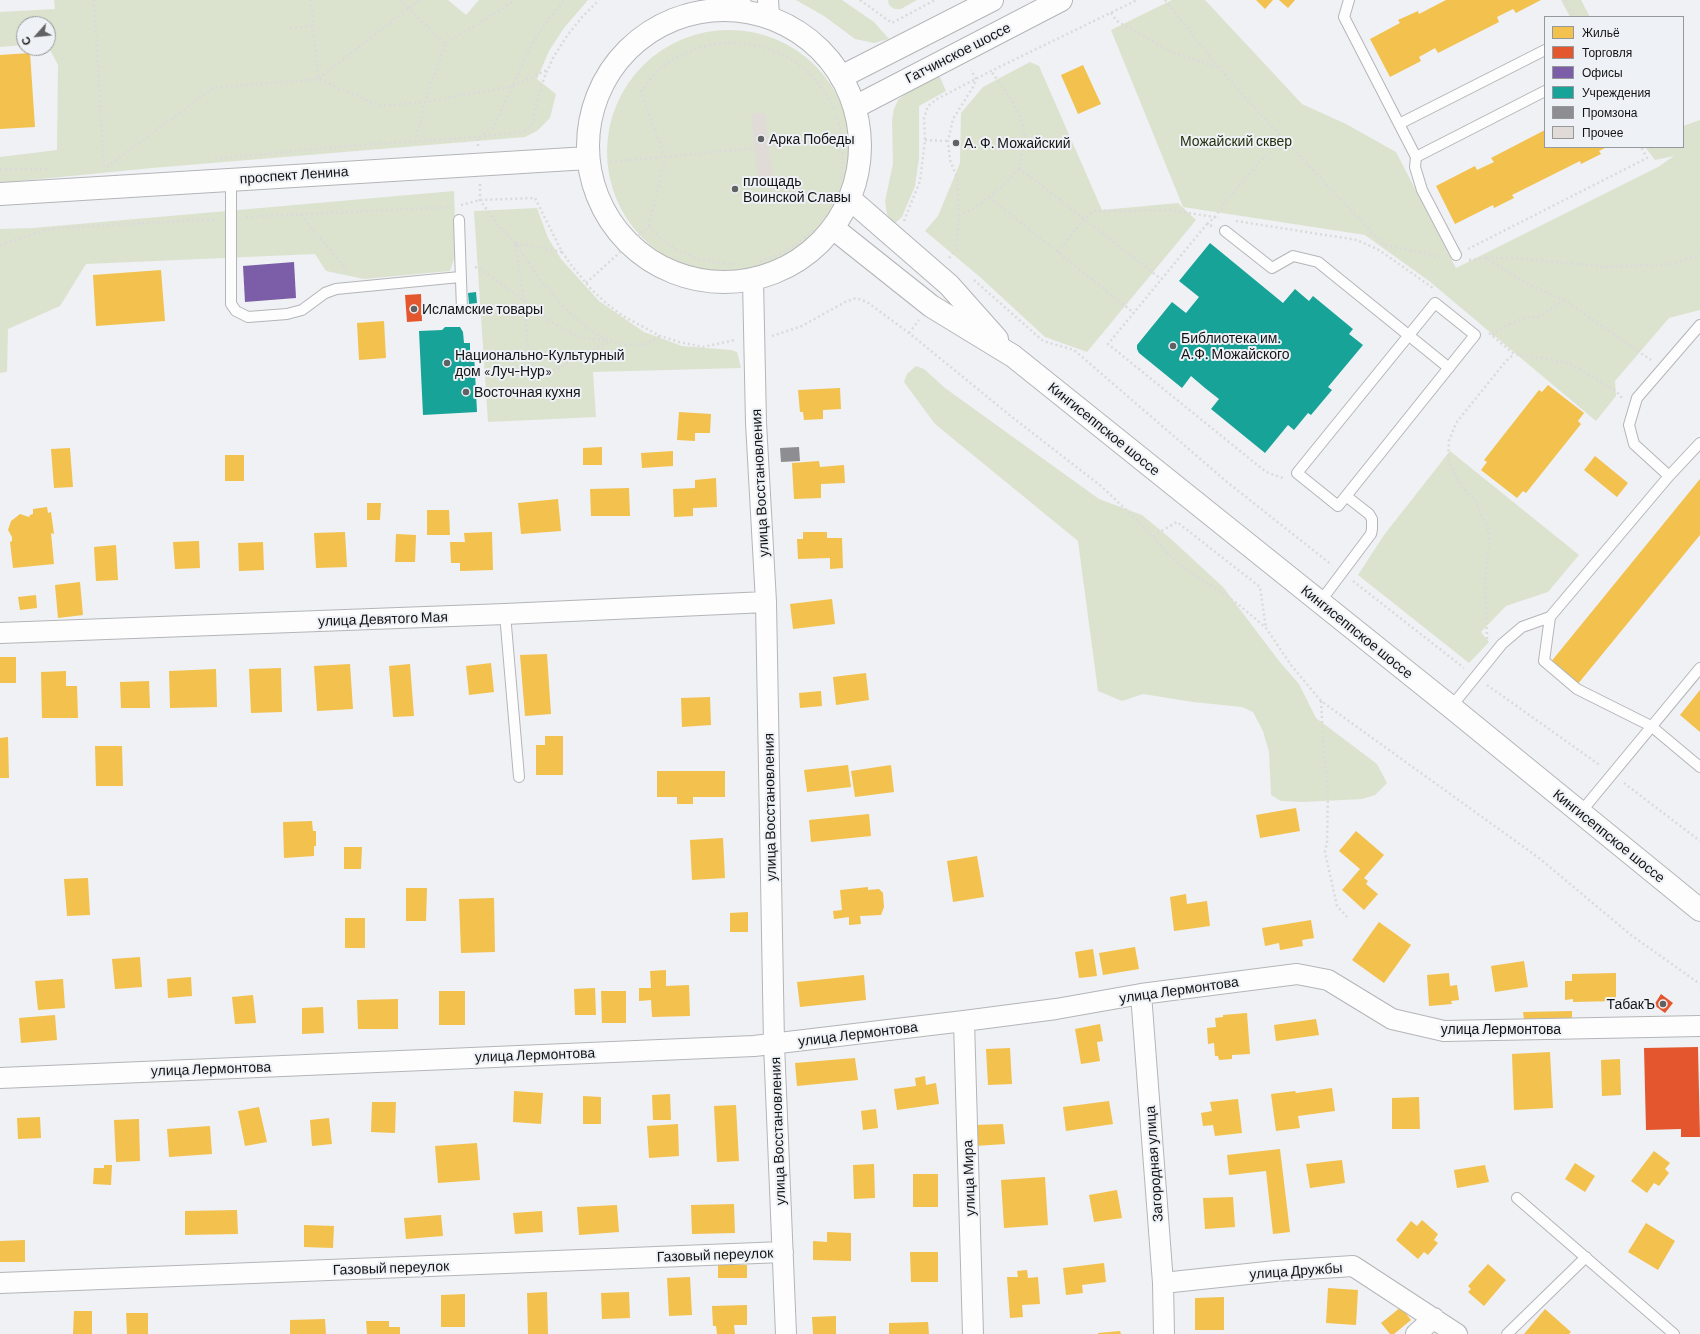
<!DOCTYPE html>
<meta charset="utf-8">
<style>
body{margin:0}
#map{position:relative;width:1700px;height:1334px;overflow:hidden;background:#eff1f4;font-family:Barlow,sans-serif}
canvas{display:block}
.legend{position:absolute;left:1544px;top:16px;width:140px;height:132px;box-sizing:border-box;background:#eef1f5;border:1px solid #96999b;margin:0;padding:5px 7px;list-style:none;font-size:12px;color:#131415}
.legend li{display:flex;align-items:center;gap:8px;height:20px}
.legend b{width:20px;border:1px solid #96999b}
.north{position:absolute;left:16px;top:16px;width:40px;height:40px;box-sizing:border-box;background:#eef1f5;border:1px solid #96999b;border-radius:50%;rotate:243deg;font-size:11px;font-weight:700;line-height:16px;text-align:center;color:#131415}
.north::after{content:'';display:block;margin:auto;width:14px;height:18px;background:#606163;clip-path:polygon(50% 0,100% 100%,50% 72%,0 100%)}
</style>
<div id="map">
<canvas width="1700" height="1334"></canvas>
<ul class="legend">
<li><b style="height:11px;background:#f2c14e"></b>Жильё</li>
<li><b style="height:11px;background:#e4572e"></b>Торговля</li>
<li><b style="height:11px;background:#7b5ea7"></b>Офисы</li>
<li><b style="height:11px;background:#17a398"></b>Учреждения</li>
<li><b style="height:11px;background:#8d8d92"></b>Промзона</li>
<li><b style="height:11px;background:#e0dbd7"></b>Прочее</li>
</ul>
<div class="north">С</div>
</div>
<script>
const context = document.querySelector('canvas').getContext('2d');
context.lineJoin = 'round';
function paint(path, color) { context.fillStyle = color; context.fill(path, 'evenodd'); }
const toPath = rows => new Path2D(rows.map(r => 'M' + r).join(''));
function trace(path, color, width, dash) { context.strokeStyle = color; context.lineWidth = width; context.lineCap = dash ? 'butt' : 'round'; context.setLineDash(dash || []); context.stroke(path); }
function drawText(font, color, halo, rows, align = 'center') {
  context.font = font + ' Barlow,sans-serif'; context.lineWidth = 4; context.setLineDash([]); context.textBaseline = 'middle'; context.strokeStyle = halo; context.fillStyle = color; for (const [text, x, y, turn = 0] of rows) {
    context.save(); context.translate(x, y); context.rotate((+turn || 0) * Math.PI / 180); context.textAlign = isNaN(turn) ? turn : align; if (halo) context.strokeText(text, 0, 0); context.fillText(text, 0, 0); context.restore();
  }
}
const green = toPath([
 [54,0,448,0,466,15,479,0,588,0,564,28,549,51,537,79,556,94,550,118,537,131,525,137,152,168,0,183,0,157,57,150,58,65,48,46,48,24,24,24,24,45,0,47,0,12,55,9],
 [796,0,842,0,874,22,889,39,874,43,855,39,824,16],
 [888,0,917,0,901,9,894,9,889,5],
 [1172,0,1205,0,1302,104,1346,124,1396,152,1456,268,1658,167,1674,156,1655,160,1645,147,1683,147,1683,126,1700,120,1700,310,1669,318,1615,381,1616,396,1596,421,1429,281,1365,235,1183,207,1111,30],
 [1561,0,1581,0,1590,17,1570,17],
 '607 152a122 122 0 1 1 244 0a122 122 0 1 1-244 0Z',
 [1030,62,1039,66,1102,210,1178,203,1196,220,1087,352,1045,337,980,277,925,231,938,216,960,163,961,113,983,87],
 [939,75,946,91,919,106,919,158,915,186,902,217,893,225,887,214,885,201,893,164,892,120,894,109,898,100,909,91],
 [454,191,456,253,450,271,364,279,326,271,315,254,86,264,60,306,8,329,7,372,0,373,0,229,33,228],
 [537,208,548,238,561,259,599,301,644,332,682,346,731,350,737,352,741,368,593,372,596,417,488,422,474,211],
 [916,366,924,369,945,388,1099,499,1142,515,1170,538,1223,587,1279,661,1299,684,1316,718,1377,764,1387,783,1375,795,1362,799,1303,802,1281,801,1271,795,1269,752,1263,731,1253,712,1242,707,1193,702,1143,694,1122,701,1098,691,1078,541,935,424,904,382,907,374],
 [1450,451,1579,555,1548,592,1506,606,1481,632,1489,642,1469,663,1358,575,1384,535]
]);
const homes = toPath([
 [1256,0,1273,0,1265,9],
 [1279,0,1295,0,1288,8],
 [1446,0,1541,0,1516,13,1513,9,1497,17,1499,22,1438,53,1435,48,1419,57,1421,61,1390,77,1370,39,1400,23,1398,20,1418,11,1419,14],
 [30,53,35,127,0,129,0,55],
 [1083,65,1101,104,1078,114,1061,75],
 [1545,130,1545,147,1607,147,1599,151,1601,154,1581,164,1580,161,1512,195,1514,198,1494,208,1493,205,1455,224,1436,186,1475,166,1477,170,1494,162,1491,158],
 [161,270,165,321,96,326,93,275],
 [384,321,386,358,359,360,357,323],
 [1548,385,1584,413,1578,421,1581,424,1526,493,1523,491,1517,498,1481,470,1487,462,1484,460,1539,390,1542,392],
 [840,388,841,409,823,410,823,419,804,420,803,412,800,412,798,390],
 [679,412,711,414,710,433,695,433,695,441,677,440],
 [602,447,602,465,583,465,583,448],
 [70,448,73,487,54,488,51,449],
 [673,451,673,466,642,468,641,453],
 [225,455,244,455,244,481,225,481],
 [1595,456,1628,483,1617,497,1584,470],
 [819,461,820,467,844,465,845,483,821,484,821,498,794,499,792,463],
 [716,478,717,507,693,508,693,516,674,517,673,489,695,488,695,480],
 [1700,479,1700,535,1577,685,1550,663],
 [629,488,630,516,591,516,590,489],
 [558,499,561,531,521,534,518,503],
 [367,503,381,503,380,520,367,520],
 [47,507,48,513,51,512,54,534,51,533,54,564,13,568,10,542,12,541,12,537,8,530,11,521,20,514,29,517,30,515,33,514,33,509],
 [427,510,449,510,450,535,427,535],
 [345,532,347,567,316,568,314,533],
 [492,532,493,570,460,571,460,563,451,563,450,542,465,542,464,533],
 [803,532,827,532,827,538,842,538,843,568,830,569,830,558,798,559,797,539,803,539],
 [396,534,416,535,415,562,395,562],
 [199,541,200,568,175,569,173,542],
 [263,542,264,570,239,571,238,543],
 [116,545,118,580,96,581,94,547],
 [80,582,83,615,58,618,55,585],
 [36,595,37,608,20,610,18,597],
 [832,599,835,624,793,629,790,604],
 [547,654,551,714,525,716,520,655],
 [0,657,16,657,16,683,0,683],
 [491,663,494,692,469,695,466,666],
 [350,664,353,709,317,711,314,666],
 [410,664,414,716,393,717,389,666],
 [281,668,282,712,251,713,249,669],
 [216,669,217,707,170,708,169,671],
 [66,671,66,686,77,686,78,718,42,718,41,672],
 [866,673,869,700,836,705,833,677],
 [149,681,150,708,121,708,120,682],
 [1700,690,1700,732,1680,715],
 [821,691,822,706,800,708,799,693],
 [710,697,711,725,682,727,681,698],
 [545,736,563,736,563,775,536,775,536,745,545,745],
 [8,737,9,778,0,778,0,738],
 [95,746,122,746,123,786,96,786],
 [848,765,851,787,807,792,804,770],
 [891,765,894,792,855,797,851,771],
 [657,771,725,771,725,797,693,797,693,804,677,804,677,797,657,797],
 [1296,808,1300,831,1260,838,1256,815],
 [869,814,871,836,811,842,809,820],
 [312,821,313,831,316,831,316,846,314,846,314,856,284,858,283,822],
 [1356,831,1384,855,1364,878,1368,881,1366,884,1378,894,1364,910,1342,890,1360,869,1339,851],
 [723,838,725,878,692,880,690,840],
 [344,847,362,847,361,869,344,869],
 [977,856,984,897,953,902,947,861],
 [88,878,90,915,67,916,64,879],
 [868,887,868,890,879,889,883,893,884,907,881,915,860,916,861,924,849,925,849,917,834,919,833,911,842,910,840,890],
 [406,888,427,888,426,921,406,921],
 [1186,894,1187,904,1207,901,1210,926,1174,931,1170,897],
 [494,898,495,952,461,953,459,899],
 [748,912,748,932,730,932,730,913],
 [345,918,365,918,365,948,345,948],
 [1311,920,1314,938,1302,940,1303,946,1280,950,1279,943,1265,946,1262,928],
 [1379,922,1411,945,1384,983,1352,960],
 [1135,947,1139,969,1103,975,1099,953],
 [1093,949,1097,976,1079,978,1075,952],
 [140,957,142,987,115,989,112,959],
 [1524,961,1528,987,1495,992,1491,966],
 [666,970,666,986,689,985,690,1016,652,1017,651,1000,639,1001,639,988,651,988,650,971],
 [1449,973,1450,986,1457,985,1459,1000,1451,1001,1452,1004,1429,1006,1427,975],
 [1616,973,1616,1001,1573,1002,1573,999,1565,1000,1565,981,1572,981,1572,974],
 [864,975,866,1000,800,1007,797,982],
 [191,977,192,996,168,998,167,979],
 [63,979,65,1008,38,1010,35,981],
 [595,988,596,1015,575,1015,574,989],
 [439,991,465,991,465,1025,439,1025],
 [601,991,626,991,626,1023,602,1023],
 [253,995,256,1023,235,1024,232,997],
 [398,999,398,1029,358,1029,357,1000],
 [323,1007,324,1033,302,1034,302,1008],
 [1572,1011,1572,1018,1524,1019,1523,1012],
 [1247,1013,1250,1054,1232,1055,1232,1059,1219,1060,1218,1056,1215,1056,1214,1043,1208,1044,1207,1028,1216,1027,1215,1018,1223,1017,1223,1015],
 [55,1015,57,1040,21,1043,19,1018],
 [1316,1019,1319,1035,1276,1041,1274,1025],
 [1100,1024,1103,1041,1097,1042,1100,1061,1081,1064,1075,1029],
 [1010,1048,1012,1084,988,1085,986,1049],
 [1550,1052,1553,1108,1514,1110,1512,1054],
 [855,1058,858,1080,797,1086,795,1063],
 [1620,1059,1621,1095,1602,1096,1601,1060],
 [925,1076,926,1085,936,1083,939,1104,897,1110,894,1089,916,1086,915,1078],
 [1332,1088,1335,1111,1298,1116,1300,1128,1276,1131,1271,1094,1295,1091,1296,1093],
 [514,1091,543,1093,541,1124,513,1122],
 [670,1094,671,1120,653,1120,652,1095],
 [583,1096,601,1097,601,1124,583,1124],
 [1419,1097,1420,1129,1392,1129,1392,1098],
 [1238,1099,1242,1133,1215,1136,1213,1125,1203,1126,1201,1113,1212,1111,1210,1102],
 [1109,1101,1113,1124,1066,1131,1063,1107],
 [372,1102,396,1102,395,1133,371,1132],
 [736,1105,739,1161,717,1162,714,1106],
 [259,1107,267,1142,245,1146,238,1111],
 [876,1109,878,1128,863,1130,861,1111],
 [40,1117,41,1138,18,1139,17,1118],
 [329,1118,332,1144,312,1146,310,1120],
 [139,1119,140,1161,116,1162,114,1120],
 [678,1124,679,1156,649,1158,647,1126],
 [1003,1124,1005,1144,975,1146,974,1125],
 [210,1126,212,1154,169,1157,167,1129],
 [477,1143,480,1180,438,1183,435,1146],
 [1280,1149,1290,1232,1273,1234,1266,1171,1229,1175,1227,1155],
 [1654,1151,1670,1163,1665,1169,1669,1173,1659,1186,1654,1183,1647,1193,1631,1181],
 [1342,1160,1345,1183,1310,1188,1306,1164],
 [1575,1163,1595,1176,1585,1192,1565,1179],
 [874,1164,875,1198,854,1199,853,1165],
 [104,1165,112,1165,111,1185,93,1184,94,1168,104,1168],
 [1485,1165,1489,1182,1457,1188,1454,1170],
 [913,1174,938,1174,938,1207,913,1207],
 [1045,1177,1048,1225,1004,1228,1001,1180],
 [1117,1190,1122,1218,1094,1222,1089,1195],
 [1233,1197,1235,1227,1205,1229,1203,1198],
 [734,1204,735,1233,692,1234,691,1205],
 [617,1205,619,1232,579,1235,577,1207],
 [237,1210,238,1234,185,1235,185,1211],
 [542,1211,543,1232,515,1234,513,1213],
 [441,1215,443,1236,406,1239,404,1218],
 [1422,1220,1438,1234,1434,1240,1438,1243,1428,1255,1424,1252,1418,1259,1396,1240,1411,1221,1417,1226],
 [1646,1223,1675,1241,1658,1270,1628,1252],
 [304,1225,334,1226,333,1248,304,1247],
 [827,1232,851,1233,851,1261,813,1260,813,1241,827,1242],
 [25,1240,25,1262,0,1262,0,1241],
 [910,1252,938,1252,938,1282,911,1282],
 [1104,1263,1106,1282,1082,1285,1083,1293,1066,1295,1063,1268],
 [1488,1264,1506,1280,1484,1306,1468,1292,1471,1289,1468,1286],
 [718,1265,747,1265,747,1278,718,1278],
 [1027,1270,1028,1278,1038,1277,1040,1304,1022,1305,1023,1317,1010,1318,1007,1277,1018,1277,1017,1271],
 [690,1277,692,1315,669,1316,667,1278],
 [1328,1288,1358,1290,1356,1325,1326,1323],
 [547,1292,548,1334,528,1334,527,1293],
 [629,1292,630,1318,602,1319,601,1293],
 [465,1294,465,1327,441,1327,441,1295],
 [1224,1297,1224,1330,1195,1330,1195,1298],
 [747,1305,747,1325,734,1325,735,1334,717,1334,716,1326,713,1326,712,1306],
 [1401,1307,1411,1320,1394,1334,1390,1334,1381,1323],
 [1545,1309,1571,1332,1569,1334,1524,1334],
 [74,1311,92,1311,92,1334,73,1334],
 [126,1313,148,1313,148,1334,127,1334],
 [836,1316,836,1334,813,1334,812,1317],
 [325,1319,326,1334,290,1334,290,1320],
 [366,1321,389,1321,389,1327,400,1327,400,1334,367,1334],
 [928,1322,929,1334,889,1334,889,1323],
 [1120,1331,1121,1334,1098,1334,1098,1333]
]);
const shops = toPath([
 [421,294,422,321,407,322,405,295],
 [1661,994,1673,1003,1665,1013,1654,1005],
 [1698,1047,1700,1137,1681,1137,1681,1129,1646,1130,1644,1048]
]);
const offices = toPath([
 [294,262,296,298,245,302,243,266]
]);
const public = toPath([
 [1210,243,1283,303,1295,289,1309,301,1313,296,1353,329,1349,334,1363,345,1328,387,1332,390,1311,415,1308,413,1294,430,1288,425,1265,453,1211,409,1219,399,1205,388,1191,376,1182,388,1139,353,1137,349,1137,345,1172,302,1186,313,1199,297,1179,281],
 [476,292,477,303,469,304,468,293],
 [445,327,460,327,463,332,464,343,470,343,470,352,474,352,477,412,423,415,419,331,442,330]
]);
const industry = toPath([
 [799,447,800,461,781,462,780,448]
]);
const building = toPath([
 [765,113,772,176,758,178,751,114]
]);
const path = toPath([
 [94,0,104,167],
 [400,0,445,44,516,0],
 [419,0,318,79,380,106,425,102,513,86,547,70],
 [860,0,892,23,935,0],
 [1165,0,1219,68,1260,114,1384,245,1441,257],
 [1565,0,1574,17],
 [1111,13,1117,21,1173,53,1219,68],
 [290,28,314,26],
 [837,118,841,130,843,151,842,172,839,182],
 [925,140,948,141],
 [415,142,425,102,445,44],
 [478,146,478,137,493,128,532,44,548,20,565,0],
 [769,146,842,138],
 [215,159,349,146,478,137,522,132,532,125,537,101,544,78,554,56,567,36,582,17,599,0],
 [610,162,755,148],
 [107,167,213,88,318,79,311,0],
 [1019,168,1161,279],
 [0,169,47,169],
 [480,184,480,200,497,224,515,243,541,281,563,306,580,322,596,334,622,345,646,344,660,336],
 [989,197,1134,313],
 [461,205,480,200,535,198,562,252,572,266,591,289,607,304,623,316,660,336,679,342,703,347,735,340],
 [301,215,349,273],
 [959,216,981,203,1003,186,1019,168,1022,155,1025,134,1019,115,1009,96,991,71],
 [246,217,452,207],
 [904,221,920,181,925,140,924,118,928,106,937,99,991,71,1137,0],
 [1236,221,1357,240,1379,250,1433,288],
 [1207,224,1215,217,1226,201,1258,164,1283,139],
 [649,226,658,236,677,250,696,258,717,263,741,264],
 [1212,226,1207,224,1108,344,1266,472,1283,478],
 [0,245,45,230,56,228,217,219],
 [1468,249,1647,158,1641,147],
 [562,252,515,243,524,300,528,350,531,361,535,369,542,372,551,372,610,341],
 [1058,252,1084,219,1094,211,1171,210,1219,218],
 [949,258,956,250,959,216,957,178,950,160,948,141,953,119,973,87,976,79,971,70],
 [1486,258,1514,258,1609,267,1671,264,1700,255],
 [1469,260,1486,258,1524,282,1564,300,1651,360],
 [760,261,780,254,798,243,813,230],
 [475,267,480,269,524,300,548,320,569,332,586,339,607,340],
 [974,280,1043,341,1074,350,1227,482,1332,565],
 [586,283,649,226,665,157,641,92,648,82,662,67,679,56,698,48,719,43,739,43,759,46,779,53,797,63,812,76,825,92,834,109],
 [909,333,919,320],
 [1489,333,1514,354,1569,363,1616,391,1622,398],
 [1492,335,1503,327,1524,318,1541,316,1564,300],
 [772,336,802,326,845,302,856,298,867,302,909,333,1012,417,1101,486,1140,523,1176,562,1238,604,1266,628,1291,665,1321,701,1539,858,1631,935,1700,984],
 [1153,536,1177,522,1260,587,1266,628],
 [1353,581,1464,668],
 [1487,639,1485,577,1490,534,1475,500,1463,488,1456,477,1448,459,1449,441,1456,423,1506,361,1514,354],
 [1487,685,1601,766],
 [1321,701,1324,756,1328,789,1327,842,1325,852,1337,906,1347,917],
 [1624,783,1700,841]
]);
const lane = toPath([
 [1349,0,1344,17,1416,157,1415,167,1422,190,1456,255],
 [1399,124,1545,50],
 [1416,157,1545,91],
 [231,179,231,304,236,311,248,317,287,314,302,310,325,293,336,289,460,277],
 [459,220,462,310],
 [1225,231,1272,268,1293,256,1318,262,1449,368],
 [1435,303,1475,335,1338,506,1297,473,1435,303],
 [1669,476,1634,444,1629,425,1637,398,1700,325],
 [1320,602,1371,534,1372,529,1372,519,1369,514,1346,496],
 [505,614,519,777],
 [1550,617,1544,661,1577,689,1651,726,1700,767],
 [1451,707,1502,644,1522,627,1550,617,1669,476,1700,443],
 [1580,813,1700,668],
 [1517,1198,1674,1334],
 [1507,1334,1586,1257]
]);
const street = toPath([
 [740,0,742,11],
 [768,0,769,17],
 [753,280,756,423,766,602,774,1044,786,1334],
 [0,633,505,614,766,602],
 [1141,994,1163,1283,1164,1334],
 [964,1021,973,1334],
 [0,1078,754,1046,964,1021,1056,1009,1141,994,1297,974,1328,980,1392,1019,1444,1031,1700,1026],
 [0,1283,783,1252],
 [1163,1283,1276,1271,1353,1266,1457,1334],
 [1416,1334,1434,1318]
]);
const secondary = toPath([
 [841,77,992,0],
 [855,107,1061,0]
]);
const primary = toPath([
 '588 146a136 136 0 1 1 272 0a136 136 0 1 1-272 0Z',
 [0,194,588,158],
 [850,199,949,285,997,339],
 [833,228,931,306,1013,356,1451,707,1700,910]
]);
const markers = [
 [761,139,4,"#606163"],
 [956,143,4,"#606163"],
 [735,189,4,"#606163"],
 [414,309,4,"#606163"],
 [1173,346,4,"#606163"],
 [447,363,4,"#606163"],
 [466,392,4,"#606163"],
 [1663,1004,4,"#606163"]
];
const streetNames = [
 ["Гатчинское шоссе",958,53,-27],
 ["проспект Ленина",294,175,-4],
 ["Кингисеппское шоссе",1104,429,39],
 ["улица Восстановления",760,483,-93],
 ["улица Девятого Мая",383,619,-2],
 ["Кингисеппское шоссе",1357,632,39],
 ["улица Восстановления",770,807,-91],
 ["Кингисеппское шоссе",1609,836,39],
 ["улица Лермонтова",1179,990,-8],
 ["улица Лермонтова",1501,1029],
 ["улица Лермонтова",858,1034,-7],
 ["улица Лермонтова",535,1055,-2],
 ["улица Лермонтова",211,1069,-2],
 ["улица Восстановления",778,1131,-92],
 ["Загородная улица",1154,1164,-94],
 ["улица Мира",969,1178,-92],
 ["Газовый переулок",715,1255,-2],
 ["Газовый переулок",391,1268,-2],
 ["улица Дружбы",1296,1271,-4]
];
const poiNames = [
 ["Арка Победы",769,139],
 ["А. Ф. Можайский",964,143],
 ["площадь",743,181],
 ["Воинской Славы",743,197],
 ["Исламские товары",422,309],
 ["Библиотека им.",1181,338],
 ["А.Ф. Можайского",1181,354],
 ["Национально-Культурный",455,355],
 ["дом «Луч-Нур»",455,371],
 ["Восточная кухня",474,392],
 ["ТабакЪ",1655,1004,"right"]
];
const parkNames = [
 ["Можайский сквер",1236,141]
];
paint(green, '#dbe3cf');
paint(homes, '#f2c14e');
paint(shops, '#e4572e');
paint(offices, '#7b5ea7');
paint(public, '#17a398');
paint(industry, '#8d8d92');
paint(building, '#e0dbd7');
trace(lane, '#b4b5b8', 12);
trace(street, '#b4b5b8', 22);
trace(secondary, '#b4b5b8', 24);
trace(primary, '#b4b5b8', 24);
trace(path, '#dadada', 2.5, [2, 3]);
trace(lane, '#fdfdfd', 10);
trace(street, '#fdfdfd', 20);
trace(secondary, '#fdfdfd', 22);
trace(primary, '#fdfdfd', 22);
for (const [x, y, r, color] of markers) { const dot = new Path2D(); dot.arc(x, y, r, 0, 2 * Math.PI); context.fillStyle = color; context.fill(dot); trace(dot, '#eef1f5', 1.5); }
drawText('14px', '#131415', '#eef1f5', streetNames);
drawText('14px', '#131415', '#eef1f5', poiNames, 'left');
drawText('14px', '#252f0a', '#eef1f5', parkNames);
</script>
